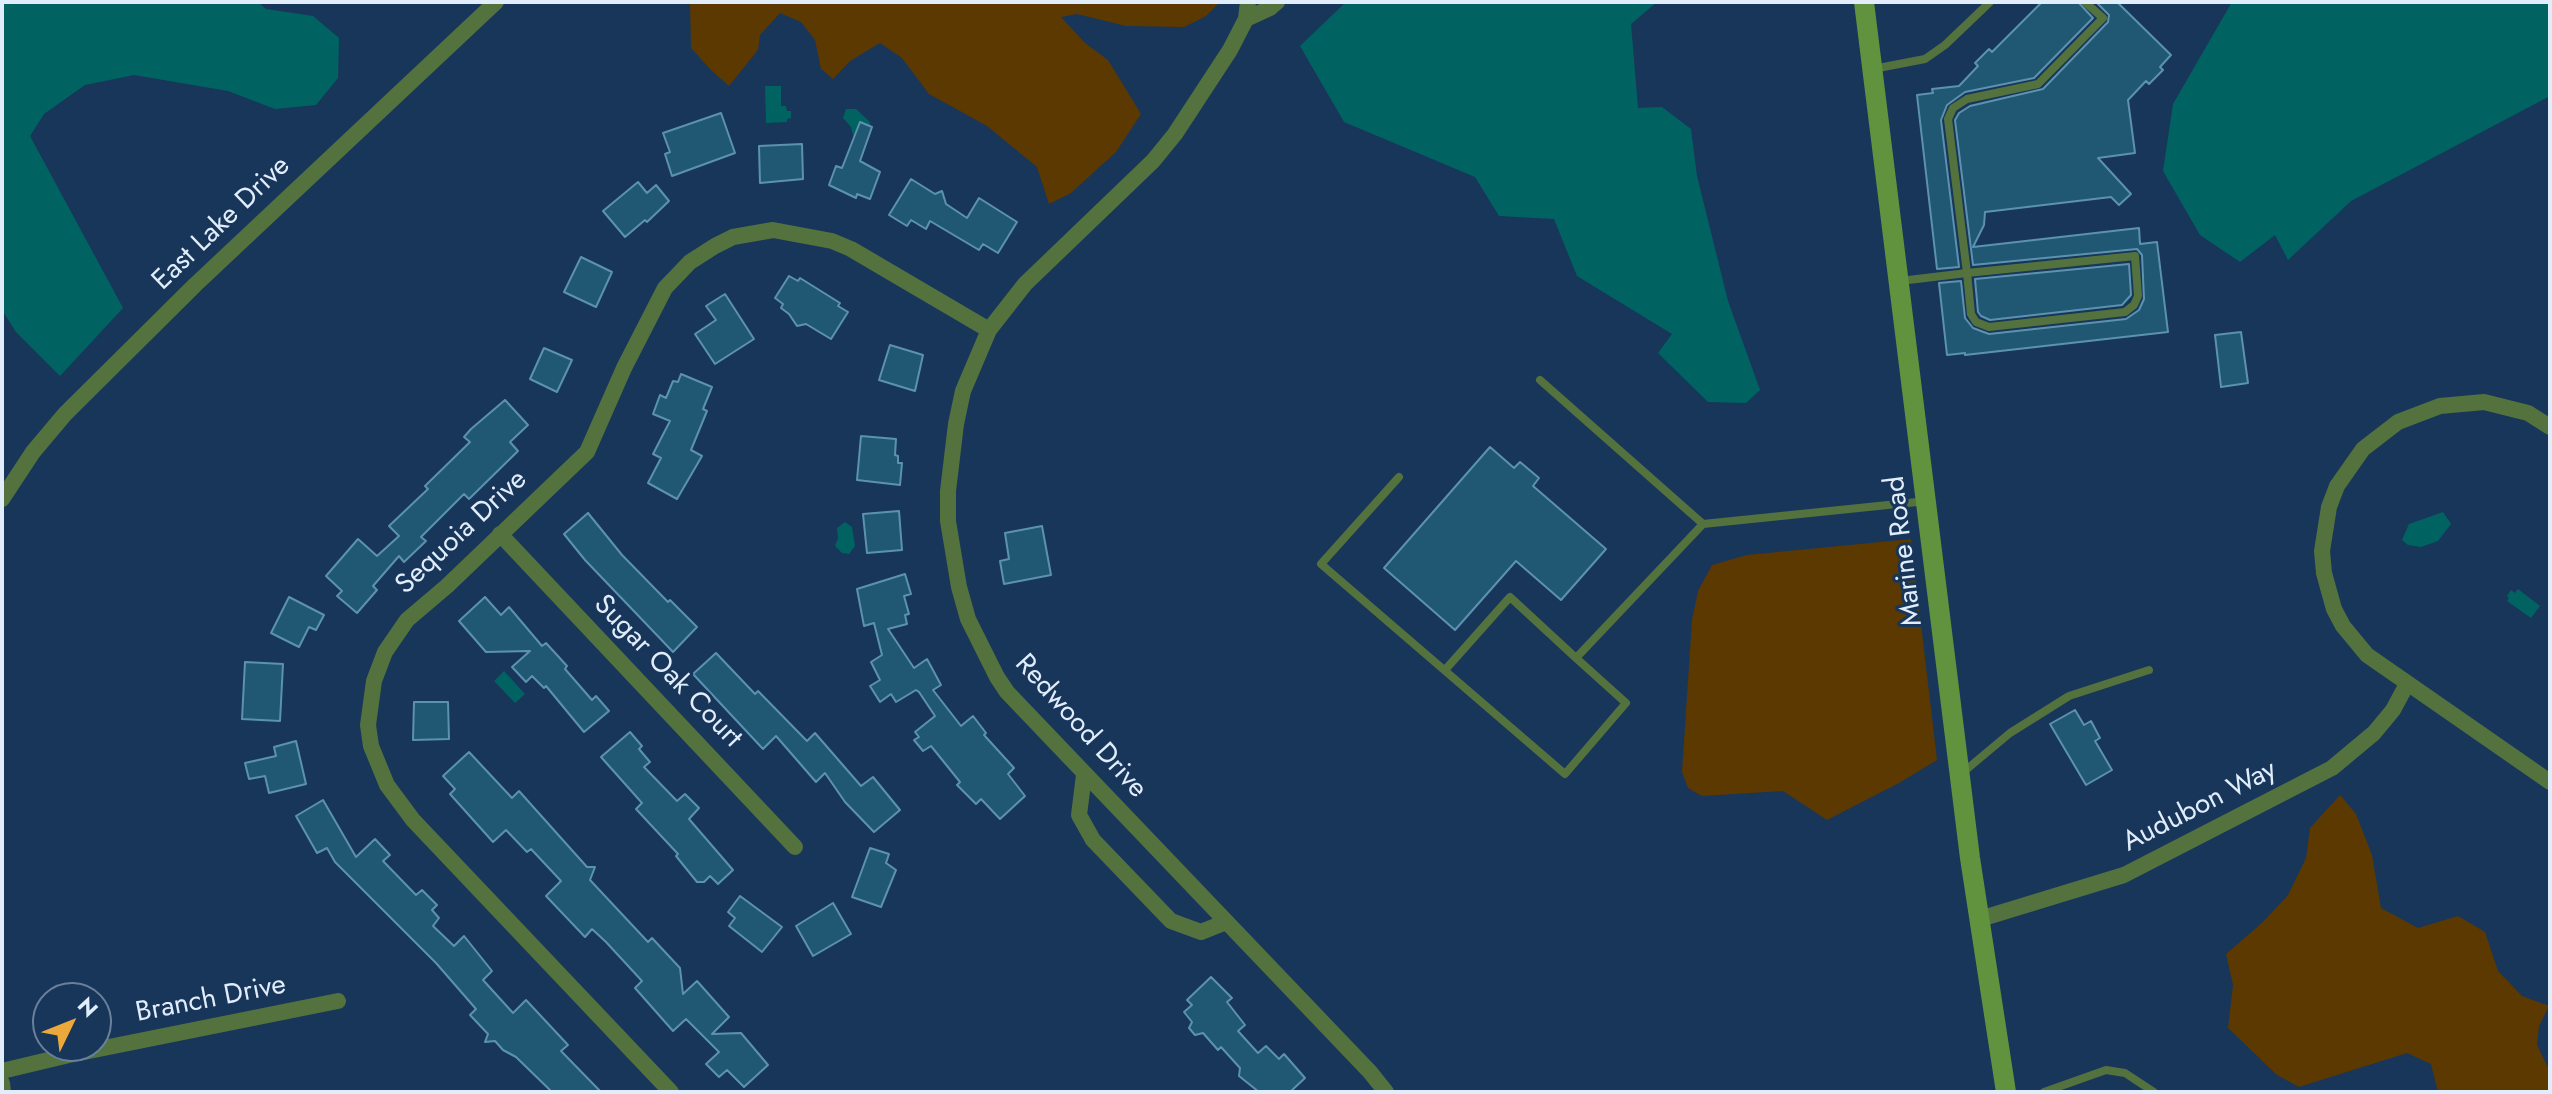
<!DOCTYPE html>
<style>
body{margin:0}
#map{position:relative;width:2552px;height:1094px;overflow:hidden;background:#18365a;font-family:Jost,sans-serif}
canvas{display:block}
.frame{position:absolute;inset:0;border:4px solid #e2edfb;pointer-events:none}
.north{position:absolute;left:32px;top:982px;width:80px;height:80px;box-sizing:border-box;background:#18365a;border:2px solid #697f9a;border-radius:50%;rotate:47deg;font-size:22px;font-weight:700;line-height:32px;text-align:center;color:#e2edfb}
.north::after{content:'';display:block;margin:auto;width:28px;height:36px;background:#eda83c;clip-path:polygon(50% 0,100% 100%,50% 72%,0 100%)}
</style>
<div id="map">
<canvas width="2552" height="1094"></canvas>
<div class="frame"></div>
<div class="north">N</div>
</div>
<script>
const context = document.querySelector('canvas').getContext('2d');
context.lineJoin = 'round';
function paint(path, color) { context.fillStyle = color; context.fill(path, 'evenodd'); }
const toPath = rows => new Path2D(rows.map(r => 'M' + r).join(''));
function trace(path, color, width, dash) { context.strokeStyle = color; context.lineWidth = width; context.lineCap = dash ? 'butt' : 'round'; context.setLineDash(dash || []); context.stroke(path); }
function drawText(font, color, halo, rows, align = 'center') {
  context.font = font + ' Jost,sans-serif'; context.lineWidth = 6; context.setLineDash([]); context.textBaseline = 'middle'; context.strokeStyle = halo; context.fillStyle = color; for (const [text, x, y, turn = 0] of rows) {
    context.save(); context.translate(x, y); context.rotate((+turn || 0) * Math.PI / 180); context.textAlign = isNaN(turn) ? turn : align; if (halo) context.strokeText(text, 0, 0); context.fillText(text, 0, 0); context.restore();
  }
}
const green = toPath([
 [690,2,1220,2,1206,16,1184,27,1126,26,1077,14,1061,17,1085,43,1108,60,1141,114,1116,152,1071,193,1049,204,1037,167,987,126,929,94,902,58,880,43,850,61,833,79,821,69,815,40,801,22,780,13,760,35,758,50,729,86,711,70,691,48],
 [1911,539,1937,760,1899,783,1827,820,1783,791,1702,796,1688,788,1682,772,1692,620,1698,591,1712,565,1747,555],
 [2340,795,2356,814,2372,855,2381,908,2418,928,2458,916,2485,932,2498,971,2522,996,2549,1006,2539,1026,2537,1045,2550,1072,2550,1092,2438,1092,2431,1064,2407,1053,2299,1087,2277,1075,2228,1028,2233,985,2226,954,2263,922,2288,895,2306,858,2310,828]
]);
const water = toPath([
 [2,2,258,2,266,9,313,16,339,38,338,78,316,105,275,109,228,91,134,75,85,85,44,114,30,136,123,308,60,376,16,332,2,310],
 [1346,2,1657,2,1631,24,1638,108,1662,107,1691,129,1697,176,1728,301,1760,390,1746,403,1708,402,1658,353,1672,334,1577,276,1554,219,1499,216,1475,177,1344,122,1300,46],
 [2232,2,2550,2,2550,96,2351,201,2288,260,2275,235,2240,262,2200,235,2163,171,2173,104],
 [765,86,781,86,781,106,786,106,787,111,791,111,791,118,787,119,787,122,766,123],
 [846,109,856,109,870,122,870,137,856,137,853,135,851,127,843,118],
 [2443,512,2451,524,2438,541,2421,547,2408,545,2402,540,2409,524],
 [845,522,852,527,855,546,849,554,842,553,835,546,838,538,837,528],
 [2518,589,2540,606,2531,618,2507,601,2509,598,2507,596,2511,590,2515,593],
 [504,671,525,694,515,703,494,681]
]);
const building = toPath([
 [2042,2,2078,2,2093,18,2034,78,1965,92,1947,105,1941,120,1959,267,1937,269,1917,95,1933,93,1932,89,1959,86,1978,66,1975,63,1989,49,1992,52,2042,2],
 [2096,2,2117,2,2171,55,2160,67,2163,70,2149,84,2146,81,2128,100,2135,153,2098,158,2131,194,2119,205,2111,197,1985,212,1984,225,1973,247,2139,228,2140,244,2157,242,2168,332,1965,355,1965,353,1947,355,1939,283,1961,281,1965,318,1973,328,1989,334,2126,319,2139,310,2144,299,2142,255,2137,249,1973,265,1955,120,1959,113,1970,106,2043,89,2108,22,2109,15,2096,2],
 [721,113,735,153,672,176,665,154,670,152,663,133,721,113],
 [860,122,872,127,860,161,880,172,870,199,857,194,856,198,829,185,836,166,842,168,860,122],
 [802,144,803,179,760,183,759,146,802,144],
 [911,179,935,194,942,191,946,204,967,218,979,198,1017,222,998,253,983,244,979,250,930,221,926,229,911,220,907,226,889,215,911,179],
 [638,182,647,193,656,185,669,201,647,222,645,220,625,237,603,211,638,182],
 [581,257,612,272,596,307,564,292,581,257],
 [2129,264,2131,295,2122,305,1990,320,1981,316,1978,312,1975,279,2129,264],
 [789,276,798,281,800,278,840,303,838,306,848,312,831,339,806,324,797,326,789,314,781,308,783,304,775,298,789,276],
 [725,294,754,339,715,364,695,334,716,320,706,306,725,294],
 [2241,332,2248,383,2221,387,2215,335,2241,332],
 [890,345,923,355,915,391,879,380,890,345],
 [544,348,572,360,557,392,530,379,544,348],
 [681,374,712,387,703,409,707,411,691,450,702,456,677,499,648,483,661,458,653,454,670,421,653,414,660,395,666,398,673,381,678,382,681,374],
 [505,400,528,425,510,442,518,451,469,499,464,494,421,537,426,541,404,562,399,556,373,586,377,590,357,613,337,596,342,591,326,576,358,539,377,556,399,536,389,526,428,489,425,486,470,442,464,437,471,429,505,400],
 [861,436,896,439,895,455,898,456,898,463,902,463,900,485,857,480,861,436],
 [1490,447,1514,468,1520,462,1539,478,1533,486,1606,549,1561,600,1516,561,1455,630,1384,568,1490,447],
 [899,511,902,550,867,553,863,514,899,511],
 [588,513,622,555,668,602,670,600,697,627,673,652,585,560,564,534,588,513],
 [1042,526,1051,575,1004,584,1000,561,1009,559,1005,533,1042,526],
 [905,574,911,594,904,596,909,614,905,615,907,624,888,629,914,668,927,659,941,685,933,690,961,726,973,716,986,733,984,735,1014,768,1008,774,1025,796,1000,819,981,799,976,804,957,785,960,782,931,746,923,751,914,740,919,737,915,732,935,716,919,692,916,690,896,702,891,694,880,702,870,686,880,680,871,662,882,655,874,623,864,626,857,589,905,574],
 [289,597,324,615,316,630,309,627,299,647,271,633,289,597],
 [485,597,501,615,509,607,542,646,546,643,567,666,565,669,592,700,596,696,609,711,584,732,546,686,544,688,532,676,526,682,512,667,530,651,486,652,459,621,485,597],
 [716,653,755,694,758,691,807,741,815,733,861,786,873,777,900,810,874,832,845,802,825,773,816,782,776,736,763,749,693,674,716,653],
 [245,662,283,664,280,721,242,719,245,662],
 [414,702,448,702,449,739,413,740,414,702],
 [2075,710,2084,725,2091,721,2100,738,2095,741,2112,770,2086,785,2050,724,2075,710],
 [630,732,642,746,639,749,650,762,644,767,677,801,685,794,699,808,689,819,733,870,718,884,710,876,704,882,697,882,676,856,678,854,636,809,642,803,601,757,630,732],
 [296,741,306,784,269,793,265,776,249,779,245,763,276,756,274,747,296,741],
 [469,752,512,798,519,791,587,867,595,867,590,880,648,942,652,938,680,968,683,994,697,981,729,1017,712,1034,741,1033,768,1065,744,1087,727,1070,719,1077,706,1064,719,1052,686,1019,673,1031,635,988,642,981,606,942,592,929,585,937,546,896,561,881,531,849,527,852,506,830,493,842,450,794,455,789,443,776,469,752],
 [323,800,356,857,375,839,390,855,383,861,416,895,422,890,437,905,432,910,439,918,433,926,454,946,464,936,492,971,483,980,513,1013,526,1000,568,1045,561,1051,601,1092,552,1092,516,1057,503,1050,495,1041,485,1042,488,1034,470,1015,476,1009,436,963,335,862,327,848,317,853,296,816,323,800],
 [870,848,889,854,886,863,896,870,881,907,852,897,870,848],
 [740,896,782,927,762,952,729,926,735,918,728,912,740,896],
 [833,903,851,934,813,956,796,926,833,903],
 [1211,977,1232,998,1227,1002,1245,1025,1238,1031,1258,1053,1266,1046,1279,1059,1284,1054,1305,1078,1290,1092,1259,1092,1239,1076,1240,1068,1221,1047,1218,1050,1203,1033,1195,1035,1189,1028,1192,1022,1184,1012,1192,1005,1187,1000,1211,977]
]);
const service = toPath([
 [1873,69,1925,59,1945,45,1990,2],
 [1900,281,1967,273,2135,256,2138,296,2134,305,2125,312,1989,327,1976,322,1971,314,1967,273,1948,119,1953,108,1967,99,2038,84,2103,18,2085,2],
 [1540,380,1703,524,1927,501],
 [1399,477,1321,564,1565,774,1626,703,1576,658,1703,524],
 [1445,670,1510,597,1576,658],
 [1961,774,2010,733,2069,696,2149,670],
 [2044,1092,2106,1070,2125,1073,2154,1092]
]);
const minor = toPath([
 [1248,2,1246,19,1230,50,1175,134,1153,161,1025,284,989,330,963,391,956,424,948,491,948,521,959,587,968,619,997,677,1007,692,1370,1072,1386,1092],
 [1246,19,1270,8,1277,2],
 [2550,427,2528,413,2484,402,2440,406,2398,422,2363,449,2337,486,2329,507,2322,551,2324,573,2334,609,2343,626,2367,655,2550,782],
 [2,499,33,452,65,414,195,285,496,2],
 [500,534,795,847],
 [1084,775,1079,815,1093,840,1171,921,1201,932,1226,922],
 [1980,919,2124,875,2332,768,2374,733,2393,710,2407,684],
 [2,1071,69,1055,338,1001],
 [2,1083,3,1092],
 [671,1092,413,820,387,785,371,746,368,725,374,681,385,652,407,620,447,586,587,452,624,368,665,288,690,262,715,246,733,237,773,230,832,241,851,249,989,330]
]);
const secondary = toPath([
 [1864,2,1970,858,2006,1092]
]);
const streetNames = [
 ["East Lake Drive",222,224,-44],
 ["Sequoia Drive",462,533,-43],
 ["Marine Road",1905,551,-97],
 ["Sugar Oak Court",667,672,46],
 ["Redwood Drive",1080,727,48],
 ["Audubon Way",2200,807,-27],
 ["Branch Drive",211,1000,-11]
];
paint(green, '#5b3900');
paint(water, '#006362');
paint(building, '#205873');
trace(building, '#5c92b0', 2);
trace(service, '#53723e', 8);
trace(minor, '#53723e', 16);
trace(secondary, '#61933e', 20);
drawText('28px', '#e2edfb', '#18365a', streetNames);
</script>
